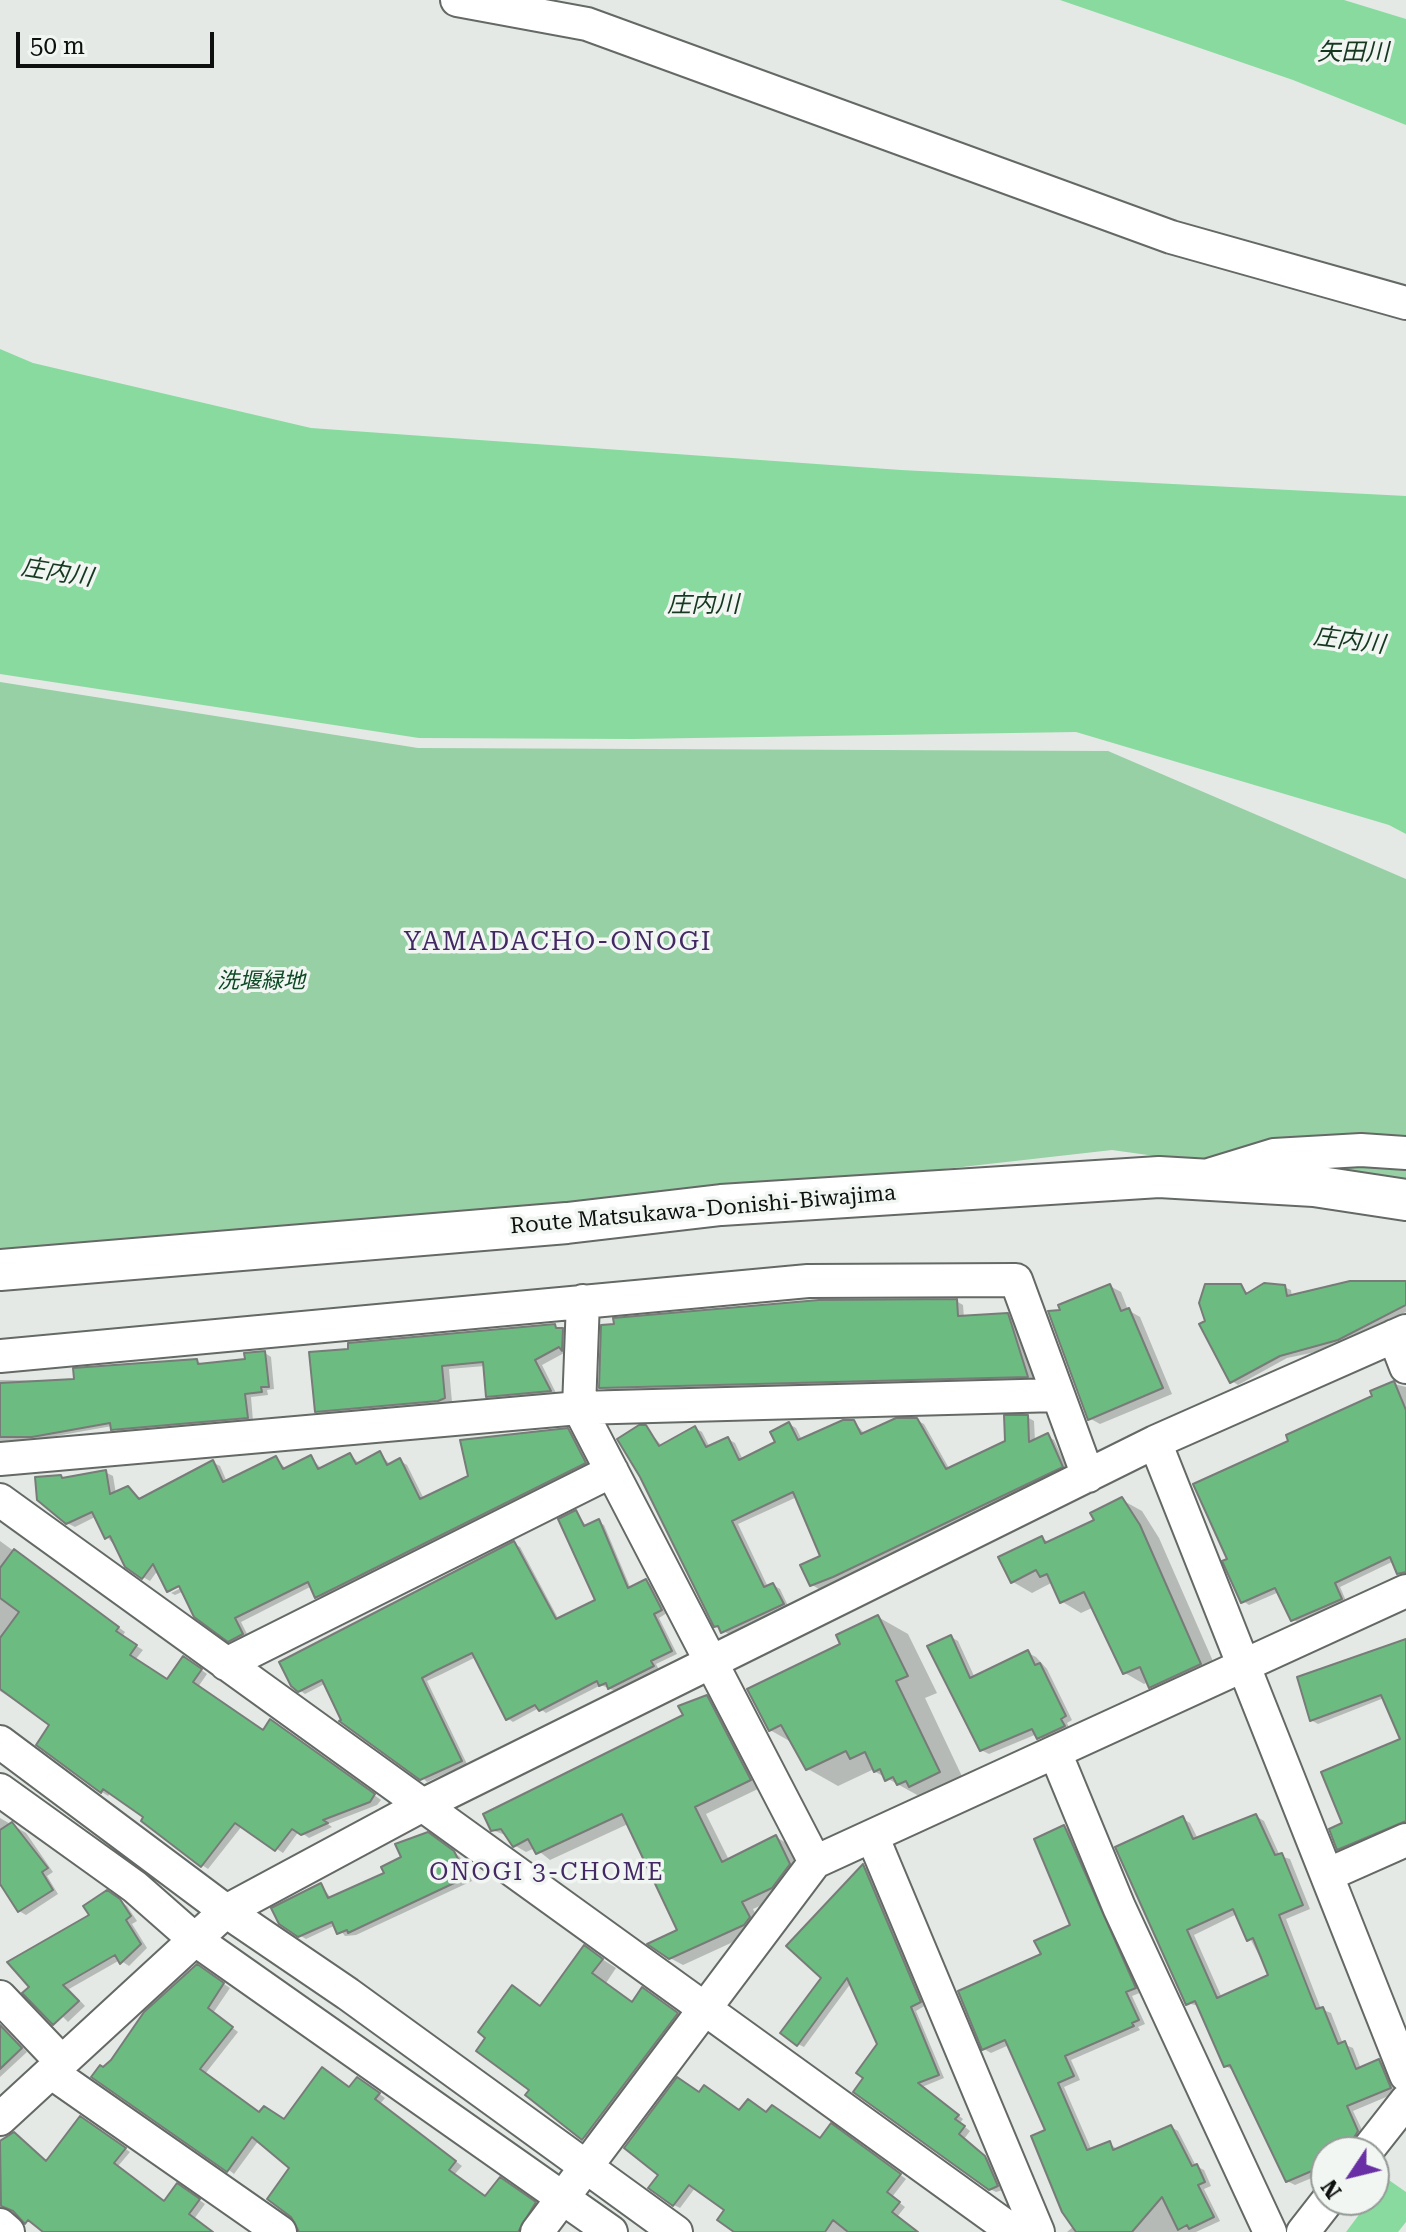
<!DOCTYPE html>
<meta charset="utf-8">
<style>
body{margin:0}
#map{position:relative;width:1406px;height:2232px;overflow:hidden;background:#e4e9e5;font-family:"Roboto Serif",serif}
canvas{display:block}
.north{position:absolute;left:1310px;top:2136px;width:80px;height:80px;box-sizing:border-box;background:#f1f6f2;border:2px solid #969a97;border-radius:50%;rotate:235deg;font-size:22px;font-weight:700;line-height:32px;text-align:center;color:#0e100f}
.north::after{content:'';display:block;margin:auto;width:28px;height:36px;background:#6930a6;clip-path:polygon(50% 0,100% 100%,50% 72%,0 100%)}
.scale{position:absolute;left:16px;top:32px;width:198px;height:36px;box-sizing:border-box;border:4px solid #0e100f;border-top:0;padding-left:10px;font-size:24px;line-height:28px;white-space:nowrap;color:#0e100f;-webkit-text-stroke:6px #f1f6f2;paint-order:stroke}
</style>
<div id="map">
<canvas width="1406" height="2232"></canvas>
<div class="north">N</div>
<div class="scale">50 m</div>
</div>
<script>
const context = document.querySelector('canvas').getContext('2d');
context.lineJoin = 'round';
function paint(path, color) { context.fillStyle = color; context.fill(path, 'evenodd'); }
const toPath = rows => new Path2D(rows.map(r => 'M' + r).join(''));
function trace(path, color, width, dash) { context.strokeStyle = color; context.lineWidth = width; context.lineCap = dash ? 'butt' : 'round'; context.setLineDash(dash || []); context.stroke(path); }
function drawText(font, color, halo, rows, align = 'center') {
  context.font = font + ' "Roboto Serif","Noto Sans JP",serif'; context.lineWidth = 7; context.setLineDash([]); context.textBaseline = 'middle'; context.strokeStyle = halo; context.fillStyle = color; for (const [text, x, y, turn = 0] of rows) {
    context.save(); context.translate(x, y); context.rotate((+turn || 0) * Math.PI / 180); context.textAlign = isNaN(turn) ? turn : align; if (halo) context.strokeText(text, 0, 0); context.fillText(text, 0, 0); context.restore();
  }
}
const green = toPath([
 [0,682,418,748,1108,751,1406,879,1406,1191,1112,1150,388,1232,0,1255]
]);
const water = toPath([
 [1060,0,1344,0,1406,19,1406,125,1293,80],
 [0,349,33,363,311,428,901,470,1406,496,1406,834,1389,825,1076,732,632,739,419,738,0,674],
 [1386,2178,1406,2192,1406,2222,1398,2232,1346,2232,1370,2200,1374,2200,1374,2194]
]);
const shadow = toPath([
 [1406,1284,1406,1312,1330,1349,1287,1358,1238,1385,1232,1381,1240,1286,1250,1295,1284,1287,1291,1290,1292,1297],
 [1110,1286,1121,1292,1128,1310,1140,1317,1172,1394,1100,1424,1089,1418,1063,1312],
 [956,1301,963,1305,964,1318,1007,1315,1015,1319,1034,1380,608,1391,601,1387,616,1326],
 [555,1326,570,1334,566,1352,542,1365,557,1395,495,1400,487,1396,485,1366,449,1369,452,1402,446,1405,324,1416,317,1411,311,1354],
 [265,1353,271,1357,274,1389,267,1390,268,1395,251,1397,253,1421,119,1433,112,1426,0,1446,0,1380,76,1381,197,1361,204,1365,247,1361],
 [1394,1384,1406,1387,1406,1572,1397,1569,1394,1561,1340,1587,1347,1603,1299,1623,1292,1619,1279,1592,1249,1605,1243,1601,1229,1560,1291,1442],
 [1027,1417,1034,1421,1035,1441,1047,1436,1054,1440,1068,1470,819,1589,812,1585,823,1557,797,1497,738,1524,768,1587,773,1585,780,1589,789,1608,730,1635,716,1626,645,1427,663,1447,695,1428,702,1432,710,1448,728,1439,735,1443,743,1460,777,1443,789,1424,796,1428,802,1440,854,1422,865,1434,916,1420,924,1424,950,1470,1007,1443],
 [568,1430,575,1434,592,1467,324,1601,312,1586,241,1622,249,1638,237,1644,184,1591,175,1595,171,1593,189,1584,187,1580,170,1592,158,1570,150,1581,143,1577,107,1537,97,1516,75,1527,67,1523,61,1477,66,1480,105,1472,113,1476,116,1494,128,1488,142,1500,212,1462,220,1466,227,1482,276,1458,287,1470,311,1458,322,1469,350,1455,360,1464,380,1454,391,1465,400,1461,407,1465,424,1499],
 [1122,1500,1142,1511,1159,1538,1219,1675,1170,1698,1148,1682,1144,1684,1125,1673,1094,1607,1081,1613,1061,1601,1053,1582,1032,1593,1013,1582,1042,1538,1050,1543,1096,1521],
 [576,1512,587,1527,598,1522,604,1525,631,1589,646,1581,652,1585,667,1613,659,1618,677,1654,656,1664,659,1670,615,1691,601,1685,546,1713,539,1708,513,1722,507,1718,476,1657,442,1674,427,1681,467,1764,427,1782,326,1683,305,1694,292,1685,514,1544,520,1547,559,1620,598,1601],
 [0,1541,125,1632,122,1637,143,1650,135,1660,167,1681,191,1662,207,1674,198,1687,264,1732,278,1725,381,1800,377,1805,328,1824,332,1827,309,1838,299,1831,283,1853,242,1826,208,1869,202,1865,146,1817,111,1792,108,1796,102,1792,38,1744,52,1725,0,1691],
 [878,1617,908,1634,937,1693,925,1698,968,1789,928,1801,872,1770,838,1786,808,1769,793,1743,770,1730,843,1644],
 [951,1637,958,1641,975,1678,1028,1653,1036,1657,1047,1669,1072,1720,1067,1723,1071,1731,1046,1742,1037,1734,989,1754,981,1750],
 [1406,1641,1406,1825,1345,1852,1339,1848,1345,1824,1403,1740,1384,1698,1318,1724,1311,1720],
 [705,1697,717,1704,762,1787,706,1814,729,1860,776,1837,788,1844,802,1871,784,1895,753,1909,761,1925,757,1931,683,1965,670,1958,679,1931,628,1824,550,1860,535,1848,526,1852,514,1845,508,1836,492,1830,685,1716],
 [1256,1816,1264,1821,1280,1856,1290,1859,1310,1909,1286,1919,1321,2009,1331,2013,1343,2044,1353,2048,1361,2069,1379,2061,1387,2066,1398,2092,1353,2111,1365,2136,1358,2147,1348,2152,1326,2152,1326,2172,1295,2185,1287,2181,1233,2070,1225,2066,1199,2006,1187,2003,1183,1819,1190,1823,1198,1839],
 [1237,1914,1270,1976,1222,1998,1194,1935],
 [0,1818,26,1833,53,1872,47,1876,58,1894,26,1915,19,1911,3,1885,0,1887],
 [1064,1827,1072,1831,1142,1992,1132,1996,1145,2024,1138,2027,1140,2030,1071,2060,1080,2080,1064,2087,1092,2151,1109,2143,1118,2150,1171,2127,1178,2131,1196,2166,1204,2170,1211,2186,1204,2189,1220,2221,1196,2232,1067,2232,1074,2226,1048,2131,1009,2045,991,2053,984,2049,1043,1955,1072,1926],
 [414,1837,434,1838,460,1857,472,1881,356,1935,345,1936,336,1925,306,1939,299,1935,321,1885,331,1898,386,1874,404,1858,397,1845],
 [864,1867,869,1870,926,2005,916,2011,944,2078,922,2087,963,2119,960,2123,970,2131,964,2139,991,2161,1003,2190,996,2192,990,2189,866,2078,880,2045,851,1983,804,2047,798,2044],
 [114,1897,127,1906,137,1921,132,1924,147,1948,129,1966,120,1960,69,1989,85,2006,68,2022,10,1963,92,1916],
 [585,1948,616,1968,606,1983,633,2003,643,1990,691,2023,598,2147,528,2095,532,2090,513,1988,542,2007],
 [203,1970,230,1988,213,2013,238,2032,205,2074,260,2114,284,2121,364,2083,385,2098,380,2104,462,2166,454,2175,486,2198,506,2183,541,2207,525,2232,305,2232,292,2167,259,2140,234,2174,104,2070],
 [0,2024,27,2052,0,2077],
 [700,2094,740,2112,767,2114,821,2140,838,2129,906,2179,892,2197,905,2207,897,2217,917,2232,737,2232,727,2210,695,2188,680,2208,674,2205,661,2175],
 [86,2121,130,2152,62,2232,48,2232,0,2188,0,2144,14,2134,47,2162],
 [184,2189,205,2204,194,2219,211,2232,105,2232,165,2203]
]);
const building = toPath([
 [1350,1281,1406,1281,1406,1305,1338,1340,1280,1356,1230,1383,1199,1324,1205,1321,1199,1303,1205,1284,1241,1284,1246,1294,1264,1283,1285,1285,1287,1296,1350,1281],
 [1110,1284,1121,1311,1129,1308,1163,1388,1088,1420,1048,1311,1060,1310,1058,1305,1110,1284],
 [957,1299,958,1316,1008,1313,1028,1377,599,1388,601,1325,614,1324,613,1318,819,1300,957,1299],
 [555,1324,556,1328,563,1328,562,1351,559,1347,535,1360,551,1391,486,1397,483,1362,442,1366,445,1398,438,1401,315,1412,309,1352,348,1349,348,1343,555,1324],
 [265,1351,269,1387,261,1387,262,1392,245,1394,248,1418,111,1430,110,1423,32,1437,0,1437,0,1383,74,1379,73,1368,197,1359,198,1364,245,1359,244,1353,265,1351],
 [1394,1381,1406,1410,1406,1572,1397,1574,1390,1557,1335,1583,1342,1599,1291,1621,1275,1588,1241,1603,1222,1561,1227,1559,1193,1484,1288,1441,1286,1435,1372,1396,1370,1391,1394,1381],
 [1004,1415,1028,1415,1029,1442,1048,1433,1063,1467,833,1577,810,1586,800,1565,820,1556,793,1492,732,1521,764,1587,773,1583,784,1604,721,1633,718,1626,714,1627,640,1477,617,1439,639,1425,646,1425,659,1446,695,1426,706,1447,728,1437,739,1460,775,1442,770,1432,789,1422,798,1440,843,1420,854,1420,861,1434,896,1418,917,1418,946,1469,1005,1441,1004,1415],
 [568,1428,586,1463,315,1598,308,1582,235,1618,243,1634,228,1642,194,1617,179,1586,167,1592,153,1564,142,1579,125,1567,110,1536,105,1539,92,1512,66,1524,37,1500,35,1477,61,1475,62,1478,106,1470,110,1494,128,1486,139,1499,213,1460,223,1482,276,1456,283,1469,311,1455,318,1469,350,1453,356,1464,380,1451,387,1465,400,1458,420,1499,468,1476,460,1440,568,1428],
 [1122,1497,1140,1525,1201,1664,1149,1688,1140,1667,1123,1674,1084,1592,1060,1603,1047,1574,1040,1577,1036,1570,1011,1583,998,1557,1042,1536,1045,1543,1094,1520,1090,1513,1122,1497],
 [576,1510,584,1526,599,1519,628,1588,646,1579,662,1610,654,1614,672,1651,651,1661,654,1666,608,1689,606,1683,599,1686,597,1681,539,1711,535,1705,506,1720,472,1653,435,1671,422,1678,462,1761,420,1780,339,1721,341,1720,322,1680,298,1692,291,1686,279,1662,514,1541,556,1619,595,1600,558,1519,576,1510],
 [14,1549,119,1627,116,1631,137,1645,130,1655,167,1679,183,1656,202,1669,193,1682,263,1730,270,1719,375,1794,370,1802,323,1820,328,1823,301,1835,292,1829,275,1851,235,1823,201,1867,141,1821,143,1817,103,1789,101,1793,36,1745,49,1725,0,1689,0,1638,19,1612,0,1598,0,1568,14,1549],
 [878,1615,908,1676,896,1681,940,1772,909,1787,906,1781,897,1785,893,1777,885,1781,880,1769,874,1772,865,1752,850,1759,846,1751,806,1770,781,1725,769,1731,747,1689,840,1644,836,1635,878,1615],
 [951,1635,970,1678,1028,1650,1035,1665,1040,1663,1066,1716,1061,1719,1065,1726,1037,1739,1032,1729,980,1751,927,1646,951,1635],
 [1406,1639,1406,1821,1337,1850,1329,1829,1342,1823,1321,1772,1400,1739,1381,1695,1310,1721,1297,1677,1406,1639],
 [707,1695,751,1780,695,1807,722,1862,776,1835,790,1864,772,1888,742,1902,750,1917,744,1925,669,1959,647,1944,677,1930,622,1814,536,1854,528,1839,513,1847,501,1829,491,1831,483,1814,683,1715,678,1706,707,1695],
 [1256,1814,1275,1855,1282,1853,1303,1905,1279,1915,1316,2009,1323,2007,1338,2044,1345,2041,1356,2069,1379,2059,1391,2088,1347,2106,1358,2131,1350,2144,1326,2152,1322,2157,1326,2165,1286,2182,1230,2065,1224,2067,1195,2001,1186,2005,1115,1847,1183,1816,1193,1839,1256,1814],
 [1233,1909,1247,1941,1253,1938,1268,1975,1217,1998,1187,1930,1233,1909],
 [12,1822,48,1868,42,1872,53,1890,18,1912,0,1884,0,1830,12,1822],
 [1064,1825,1136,1988,1126,1992,1139,2020,1132,2023,1134,2026,1065,2056,1074,2076,1058,2083,1087,2150,1110,2141,1113,2150,1171,2125,1192,2166,1197,2164,1205,2182,1198,2185,1214,2217,1189,2229,1187,2225,1178,2230,1162,2197,1132,2232,1076,2232,1062,2212,1031,2136,1045,2130,1005,2040,982,2050,958,1991,1041,1954,1034,1941,1070,1925,1034,1839,1064,1825],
 [428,1832,454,1851,467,1877,348,1933,347,1930,337,1934,332,1922,298,1937,279,1924,271,1908,321,1883,328,1898,384,1873,381,1867,401,1857,395,1844,428,1832],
 [863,1864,921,2002,911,2007,939,2075,918,2083,959,2115,955,2119,965,2126,959,2134,985,2156,998,2186,989,2190,853,2092,863,2078,856,2073,877,2044,847,1978,797,2046,780,2033,821,1978,786,1946,863,1864],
 [107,1890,120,1899,131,1916,126,1920,141,1944,120,1964,115,1955,63,1985,79,2001,53,2025,22,1993,29,1987,7,1962,89,1915,83,1906,107,1890],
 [584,1945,603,1959,592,1973,632,2002,642,1987,678,2013,582,2140,525,2095,529,2090,476,2051,485,2038,478,2032,512,1985,540,2006,584,1945],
 [197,1964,224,1983,208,2008,233,2027,200,2069,259,2112,264,2106,284,2119,322,2067,349,2087,357,2077,380,2093,375,2099,456,2161,449,2170,485,2196,500,2177,536,2202,518,2232,299,2232,291,2217,267,2199,289,2168,252,2137,227,2172,91,2077,100,2065,103,2067,111,2060,144,2012,197,1964],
 [0,2025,22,2048,0,2069,0,2025],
 [677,2077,699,2092,704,2085,739,2110,748,2099,766,2112,772,2105,820,2138,831,2123,901,2174,887,2192,900,2202,892,2212,918,2232,848,2232,833,2220,825,2232,734,2232,717,2220,724,2210,689,2185,673,2206,648,2188,658,2175,624,2148,677,2077],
 [80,2116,126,2148,114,2163,164,2201,177,2183,200,2199,189,2214,213,2232,43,2232,28,2220,25,2224,13,2211,1,2206,0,2141,14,2132,46,2161,80,2116]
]);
const minor = toPath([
 [457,0,587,24,1171,237,1406,303],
 [1212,1174,1274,1155,1361,1150,1406,1153],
 [583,1301,579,1408,815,1862],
 [1394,1336,1406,1367],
 [0,1356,808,1281,1016,1280,1088,1476],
 [1155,1442,1406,2075],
 [0,1459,579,1408,1058,1395],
 [0,1500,1014,2232],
 [226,1664,612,1471],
 [0,1742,226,1911,348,1994,676,2232],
 [1055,1752,1119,1907,1270,2232],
 [0,1790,135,1887,193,1938,611,2232],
 [873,1838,1038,2232],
 [1327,1875,1406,1840],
 [0,1997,60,2060],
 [52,2073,280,2232],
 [0,2119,226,1911,423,1805,1155,1442,1406,1331],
 [1366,2152,1406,2101],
 [0,2225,8,2232],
 [537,2232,815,1862,1406,1591],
 [1303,2232,1328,2200]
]);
const major = toPath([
 [0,1270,567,1223,721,1205,1159,1177,1314,1186,1406,1200]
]);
const parkNames = [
 ["洗堰緑地",261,982]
];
const streetNames = [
 ["Route Matsukawa-Donishi-Biwajima",703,1210,-5]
];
const waterNames = [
 ["矢田川",1353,53],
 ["庄内川",57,573,9],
 ["庄内川",703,605],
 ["庄内川",1349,641,7]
];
const neighbourhoodNames = [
 ["ONOGI 3-CHOME",547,1873]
];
const quarterNames = [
 ["YAMADACHO-ONOGI",558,942]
];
paint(green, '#96d0a4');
paint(water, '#89da9f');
paint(shadow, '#0003');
paint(building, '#6cbc82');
trace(building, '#777c78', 2);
trace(minor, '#646965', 36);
trace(major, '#646965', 44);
trace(minor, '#fff', 32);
trace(major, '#fff', 40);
drawText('italic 22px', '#0d4a25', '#f1f6f2', parkNames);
drawText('22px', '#0e100f', '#f1f6f2', streetNames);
drawText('italic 24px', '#163821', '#f1f6f2', waterNames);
context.letterSpacing = '2px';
drawText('24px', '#432964', '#f1f6f2', neighbourhoodNames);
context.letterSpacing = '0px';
context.letterSpacing = '2px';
drawText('26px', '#432964', '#f1f6f2', quarterNames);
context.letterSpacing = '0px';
</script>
